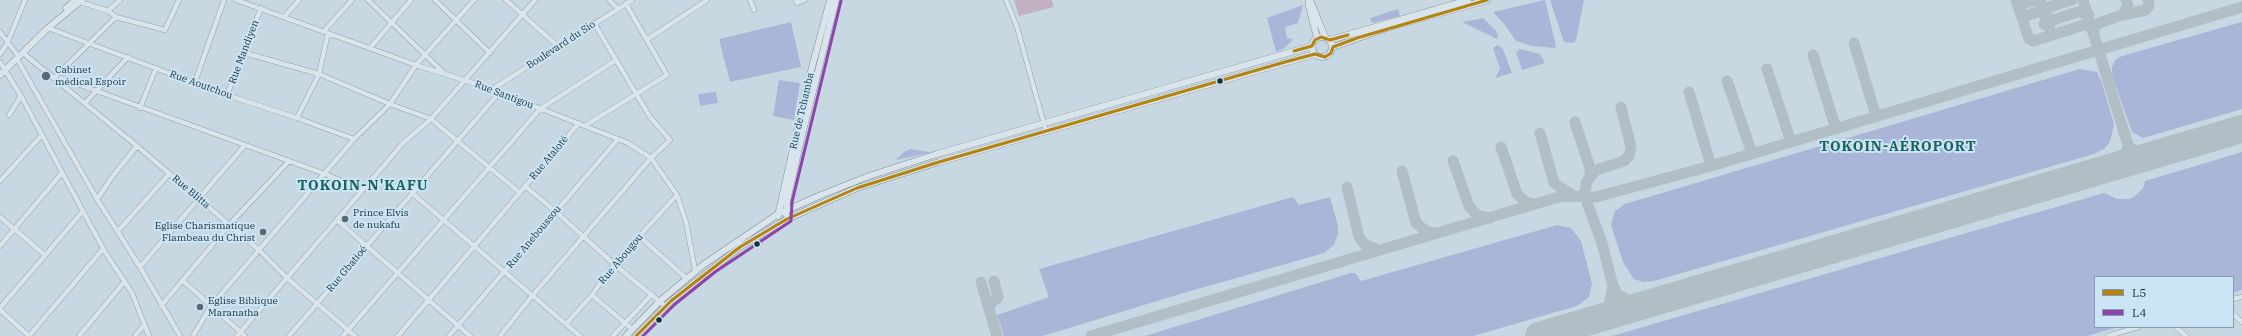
<!DOCTYPE html>
<meta charset="utf-8">
<style>
body{margin:0}
#map{position:relative;width:2242px;height:336px;overflow:hidden;background:#c8d8e3;font-family:"IBM Plex Serif",serif}
canvas{display:block}
.legend{position:absolute;left:2094px;top:276px;width:140px;height:52px;box-sizing:border-box;background:#cbe4f6;border:1px solid #859ca9;margin:0;padding:5px 7px;list-style:none;font-size:12px;color:#1b3035}
.legend li{display:flex;align-items:center;gap:8px;height:20px}
.legend b{width:20px;border:1px solid #859ca9}
</style>
<div id="map">
<canvas width="2242" height="336"></canvas>
<ul class="legend">
<li><b style="height:5px;background:#b58310"></b>L5</li>
<li><b style="height:5px;background:#8e44ad"></b>L4</li>
</ul>
</div>
<script>
const context = document.querySelector('canvas').getContext('2d');
context.lineJoin = 'round';
function paint(path, color) { context.fillStyle = color; context.fill(path, 'evenodd'); }
const toPath = rows => new Path2D(rows.map(r => 'M' + r).join(''));
function trace(path, color, width, dash) { context.strokeStyle = color; context.lineWidth = width; context.lineCap = dash ? 'butt' : 'round'; context.setLineDash(dash || []); context.stroke(path); }
function drawText(font, color, halo, rows, align = 'center') {
  context.font = font + ' "IBM Plex Serif",serif'; context.lineWidth = 4; context.setLineDash([]); context.textBaseline = 'middle'; context.strokeStyle = halo; context.fillStyle = color; for (const [text, x, y, turn = 0] of rows) {
    context.save(); context.translate(x, y); context.rotate((+turn || 0) * Math.PI / 180); context.textAlign = isNaN(turn) ? turn : align; if (halo) context.strokeText(text, 0, 0); context.fillText(text, 0, 0); context.restore();
  }
}
const green = toPath([
 [1545,0,1556,46,1555,48,1532,46,1516,41,1505,25,1493,12],
 [1550,0,1584,0,1576,40,1573,43,1564,42],
 [1303,5,1298,23,1285,27,1287,39,1291,38,1292,41,1283,49,1276,52,1267,18],
 [1398,9,1400,16,1372,23,1370,18],
 [1483,18,1496,31,1498,35,1497,39,1462,22],
 [791,22,801,67,730,82,719,39],
 [2242,22,2242,109,2143,138,2132,132,2112,75,2112,67,2115,60,2122,56],
 [1498,45,1503,49,1512,73,1495,78,1500,69,1493,48],
 [1520,49,1540,54,1545,63,1522,70,1516,52],
 [2080,69,2097,72,2102,83,2114,124,2110,142,2104,149,2094,154,1654,281,1643,282,1634,279,1623,262,1611,225,1615,211,1625,204],
 [779,80,800,83,794,120,773,116],
 [716,92,718,103,700,106,698,94],
 [910,149,929,152,929,153,896,160,904,152],
 [2242,152,2242,290,2233,293,2233,277,2095,277,2095,327,2118,327,2087,336,1612,336,2104,193,2117,199,2129,199,2134,197,2143,188,2145,181],
 [1293,197,1299,205,1330,197,1338,226,1338,234,1334,245,1324,253,1180,294,1043,336,1004,336,997,315,1049,297,1039,269],
 [1557,225,1571,228,1581,241,1592,284,1589,297,1577,306,1473,336,1145,336,1351,273,1355,273,1361,281]
]);
const water = toPath([
 [1014,0,1052,0,1054,7,1019,16]
]);
const taxiway = toPath([
 [2016,0,2029,39,2033,41,2084,25,2090,27,2094,33,2094,27,2099,23,2122,15,2146,10,2149,6,2148,0],
 [2040,0,2050,30],
 [2083,0,2128,145],
 [2019,11,2022,4,2036,0,2041,2],
 [2045,15,2049,7,2072,0],
 [2122,15,2128,6,2126,0],
 [2023,20,2026,16,2040,11,2045,15],
 [2044,24,2048,26,2053,20,2078,12,2089,15],
 [1854,43,1876,116],
 [1813,55,1836,129],
 [1767,69,1791,142],
 [1727,81,1752,153],
 [1689,92,1711,166],
 [1621,107,1631,147,1629,156,1624,161,1596,170,1587,181,1584,194,1602,243,1613,286,1617,294,1632,303,1649,304],
 [1575,122,1590,168,1590,175],
 [1540,133,1554,183,1572,195],
 [1501,147,1517,194,1526,202,1535,204],
 [1453,161,1469,206,1477,215,1490,218],
 [2115,167,2125,160,2128,145,2139,156,2147,157],
 [1402,171,1416,223,1427,232,1436,233],
 [1347,187,1359,237,1365,245,1379,250],
 [981,282,997,336],
 [989,309,990,304,998,297,994,281],
 [1591,321,1602,314,1609,305,1613,286],
 [1091,336,1562,196,1596,197,1711,166,2242,7]
]);
const runway = toPath([
 [1539,336,2242,129]
]);
const street = toPath([
 [236,0,416,65,483,86,628,143,651,158,677,195,686,222,695,270],
 [368,0,443,72],
 [435,0,490,53],
 [506,0,559,47],
 [609,0,617,8],
 [750,0,754,10],
 [796,0,797,3,805,0],
 [1006,0,1017,27,1046,131],
 [80,2,108,11,116,17,165,30,179,0],
 [108,11,120,0],
 [284,17,299,0],
 [48,28,227,95,297,118,354,139],
 [324,31,352,0],
 [0,32,19,57],
 [648,39,707,0],
 [370,48,411,0],
 [23,53,137,146,259,250,287,278,355,336],
 [245,53,319,74,390,104,431,119,519,192],
 [0,54,7,44,25,0],
 [17,59,97,199,140,267,180,336],
 [0,62,21,96,105,252,132,293,149,336],
 [55,77,116,17],
 [61,78,325,174,363,190],
 [195,82,224,0],
 [491,90,632,0],
 [227,95,261,8],
 [86,102,128,57],
 [140,108,156,68],
 [9,115,21,96],
 [297,118,319,74,328,33],
 [586,125,667,75,626,4],
 [0,181,41,136],
 [525,186,555,211,614,264,665,306],
 [413,194,580,336],
 [98,198,112,177,137,146],
 [0,217,45,255],
 [337,220,470,336],
 [118,231,169,174],
 [639,236,686,278],
 [0,246,61,174],
 [140,267,245,145],
 [182,280,245,336],
 [592,295,632,329],
 [2233,299,2242,297],
 [161,306,229,225,289,161],
 [0,308,83,211],
 [0,310,29,336],
 [2233,314,2242,322],
 [566,324,592,295,614,264,677,195],
 [2176,327,2186,336],
 [29,336,103,249],
 [79,336,125,281],
 [135,336,143,326],
 [193,336,211,306,354,139,390,104,416,65,474,0],
 [237,336,404,142,431,119,535,0],
 [289,336,499,93],
 [343,336,540,109,616,60],
 [398,336,579,123],
 [449,336,618,139],
 [500,336,532,296,651,158,670,140,650,117,594,23],
 [613,336,652,294],
 [2108,336,2138,327]
]);
const secondary = toPath([
 [1309,0,1309,6,1317,38],
 [1310,0,1325,37],
 [66,8,76,0],
 '1312 47a10 10 0 1 1 20 0a10 10 0 1 1-20 0Z',
 [1330,40,1468,0],
 [1333,47,1387,28,1487,0],
 [0,75,48,28,82,0],
 [786,214,787,201,802,135,836,0],
 [778,216,807,86,830,0],
 [626,336,660,301,703,265,778,214,821,195,869,176,937,154,1312,46],
 [636,336,671,301,740,247,787,219,857,188,939,162,1315,54]
]);
const bus1 = toPath([
 [1294,51,1312,46,1315,40,1321,37,1330,40,1348,35],
 [636,336,671,301,740,247,787,219,857,188,939,162,1285,62,1315,54,1325,57,1331,53,1333,47,1357,38,1487,0]
]);
const bus2 = toPath([
 [643,336,674,305,715,272,791,221,792,202,841,1]
]);
const markers = [
 [46,76,5,"#586b72"],
 [1220,81,3.5,"#1b3035"],
 [345,219,4,"#586b72"],
 [263,232,4,"#586b72"],
 [757,244,3.5,"#1b3035"],
 [200,307,4,"#586b72"],
 [659,320,3.5,"#1b3035"]
];
const streetNames = [
 ["Boulevard du Sio",561,45,-33],
 ["Rue Mandiyen",244,52,-69],
 ["Rue Aoutchou",201,85,20],
 ["Rue Santigou",504,95,21],
 ["Rue de Tchamba",802,111,-77],
 ["Rue Ataloté",549,158,-50],
 ["Rue Blitta",191,192,40],
 ["Rue Aneboussou",534,237,-50],
 ["Rue Abougou",621,259,-50],
 ["Rue Gbatioé",347,269,-50]
];
const poiNames = [
 ["Cabinet",55,70],
 ["médical Espoir",55,82],
 ["Prince Elvis",353,213],
 ["de nukafu",353,225],
 ["Eglise Charismatique",255,226,"right"],
 ["Flambeau du Christ",255,238,"right"],
 ["Eglise Biblique",208,301],
 ["Maranatha",208,313]
];
const districtNames = [
 ["TOKOIN-AÉROPORT",1898,147],
 ["TOKOIN-N'KAFU",363,186]
];
paint(green, '#a9b6d7');
paint(water, '#c2b1c1');
trace(taxiway, '#b2bec6', 11);
trace(runway, '#b2bec6', 28);
trace(street, '#92a0a7', 5.5);
trace(secondary, '#829097', 7);
trace(street, '#dae4eb', 4.5);
trace(secondary, '#dae4eb', 6);
trace(bus1, '#b58310', 3);
trace(bus2, '#8e44ad', 3);
for (const [x, y, r, color] of markers) { const dot = new Path2D(); dot.arc(x, y, r, 0, 2 * Math.PI); context.fillStyle = color; context.fill(dot); trace(dot, '#cbe4f6', 1.5); }
drawText('10px', '#1b3035', '#cbe4f6', streetNames);
drawText('10px', '#1b3035', '#cbe4f6', poiNames, 'left');
context.letterSpacing = '1px';
drawText('bold 14px', '#19635d', '#cbe4f6', districtNames);
context.letterSpacing = '0px';
</script>
